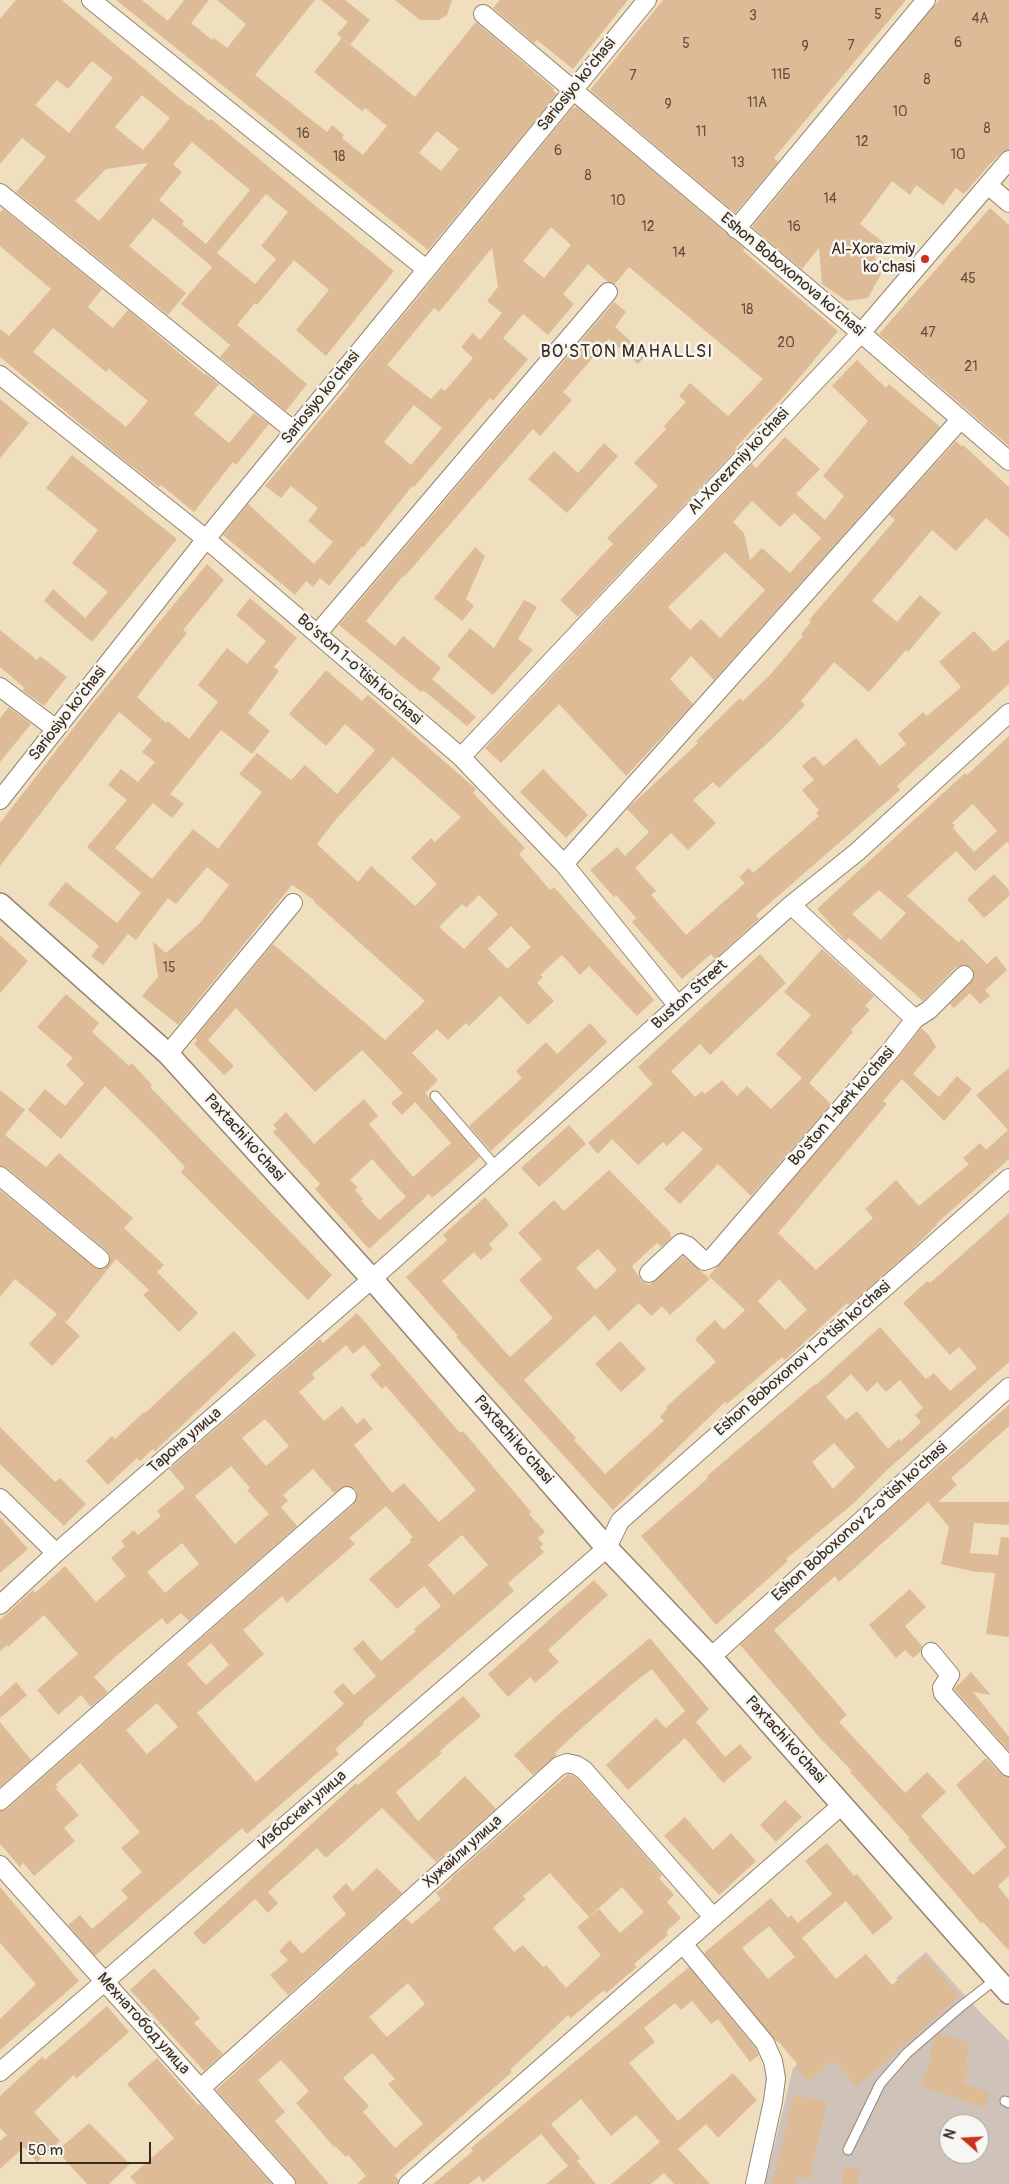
<!DOCTYPE html>
<meta charset="utf-8">
<style>
body{margin:0}
#map{position:relative;width:1009px;height:2184px;overflow:hidden;background:#efdfbf;font-family:Pangolin,sans-serif}
canvas{display:block}
.north{position:absolute;left:939px;top:2114px;width:50px;height:50px;box-sizing:border-box;background:#f6f6f2;border:1px solid #aba49d;border-radius:50%;rotate:289deg;font-size:14px;font-weight:700;line-height:20px;text-align:center;color:#3b2a1e}
.north::after{content:'';display:block;margin:auto;width:18px;height:22px;background:#c8321e;clip-path:polygon(50% 0,100% 100%,50% 72%,0 100%)}
.scale{position:absolute;left:20px;top:2142px;width:131px;height:22px;box-sizing:border-box;border:2px solid #3b2a1e;border-top:0;padding-left:6px;font-size:15px;line-height:18px;white-space:nowrap;color:#3b2a1e;-webkit-text-stroke:4px #f6f6f2;paint-order:stroke}
</style>
<div id="map">
<canvas width="1009" height="2184"></canvas>
<div class="north">N</div>
<div class="scale">50 m</div>
</div>
<script>
const context = document.querySelector('canvas').getContext('2d');
context.lineJoin = 'round';
function paint(path, color) { context.fillStyle = color; context.fill(path, 'evenodd'); }
const toPath = rows => new Path2D(rows.map(r => 'M' + r).join(''));
function trace(path, color, width, dash) { context.strokeStyle = color; context.lineWidth = width; context.lineCap = dash ? 'butt' : 'round'; context.setLineDash(dash || []); context.stroke(path); }
function drawText(font, color, halo, rows, align = 'center') {
  context.font = font + ' Pangolin,sans-serif'; context.lineWidth = 5; context.setLineDash([]); context.textBaseline = 'middle'; context.strokeStyle = halo; context.fillStyle = color; for (const [text, x, y, turn = 0] of rows) {
    context.save(); context.translate(x, y); context.rotate((+turn || 0) * Math.PI / 180); context.textAlign = isNaN(turn) ? turn : align; if (halo) context.strokeText(text, 0, 0); context.fillText(text, 0, 0); context.restore();
  }
}
const industrial = toPath([
 [926,1952,977,2009,1009,2041,1009,2184,765,2184,793,2068,844,2023,847,2025,898,1980,896,1978],
 [949,2124,979,2124,979,2154,949,2154]
]);
const building = toPath([
 [16,0,62,0,189,106,190,105,209,121,211,119,394,271,326,356,296,330,329,290,294,260,257,305,255,303,237,325,307,384,286,411,220,357,230,345,181,304,212,267,180,240,153,218,129,246,186,293,168,315,16,192,46,157,22,138,0,164,0,19],
 [92,61,113,78,69,133,35,105,57,80,68,89],
 [142,95,170,118,143,150,115,127],
 [192,142,250,190,206,244,182,224,184,221,159,200,182,172,173,164],
 [148,163,99,221,75,201,106,169],
 [266,194,288,212,261,246,276,259,255,284,217,253],
 [116,0,142,0,168,21,184,0,209,0,191,23,212,40,214,38,227,48,246,24,217,0,315,0,255,75,327,132,332,125,344,135,342,138,363,155,387,126,365,108,362,111,314,72,342,38,415,97,476,22,554,89,553,90,557,94,428,250],
 [437,131,459,149,441,171,419,153],
 [321,0,345,0,370,20,350,45,337,34,348,22],
 [395,0,452,0,447,15,438,20,420,20],
 [500,0,628,0,573,69,537,40,534,43,493,8],
 [663,0,906,0,774,158,778,162,735,213,590,90],
 [939,0,1009,0,1009,150,1001,153,990,164,964,194,956,188,943,205,916,185,910,195,892,181,860,224,889,247,873,251,881,274,868,298,847,301,822,284,819,248,802,269,752,227],
 [576,106,744,248,743,251,838,331,785,395,735,448,737,449,578,617,560,600,613,544,607,538,658,486,634,463,666,429,664,426,686,402,679,396,690,383,728,416,763,379,629,267,615,284,608,282,588,264,563,294,574,304,548,335,523,314,503,338,528,359,493,401,490,398,414,487,412,486,364,547,362,546,329,586,320,578,313,587,306,581,295,595,223,535,248,504,314,564,333,542,308,521,318,508,291,486,281,498,265,486,350,384,348,383,573,107,574,109],
 [551,227,571,245,544,278,523,261],
 [492,248,498,287,487,301,502,313,480,340,473,333,461,347,473,358,445,391,441,388,431,399,387,365,434,308,439,312],
 [414,405,442,428,411,465,384,442],
 [990,208,1009,225,1009,446,879,334],
 [3,209,102,289,88,307,113,328,128,310,205,375,206,374,219,384,194,414,229,443,254,413,269,424,236,465,233,462,194,512,161,485,159,487,115,453,0,357,0,329,9,336,51,289,0,246,0,212],
 [53,328,106,372,109,369,148,401,126,427,33,352],
 [614,302,626,312,615,327,646,355,638,364,609,339,563,392,572,400,540,436,533,429,404,577,403,576,366,621,395,646,403,636,441,668,432,679,476,717,467,726,423,690,421,692,339,625],
 [857,360,886,388,889,384,940,427,714,680,691,656,670,679,693,704,626,776,559,704,501,763,485,748,752,464,756,468,785,437,820,469,796,494,825,520,844,496,823,476,868,421,832,386],
 [752,501,780,527,794,513,821,538,790,573,762,548,750,560,744,533,733,522],
 [725,552,765,590,720,638,701,619,690,630,668,607],
 [0,399,29,423,0,458],
 [956,441,961,446,963,445,1009,487,1009,538,986,518,956,551,932,530,872,601,897,622,920,595,941,613,908,652,906,650,869,692,834,662,801,701,805,705,776,735,719,788,713,782,693,800,716,823,688,850,671,833,635,868,656,891,651,895,686,935,745,883,739,877,749,868,753,873,819,816,816,813,819,810,802,790,814,780,802,766,814,756,824,766,856,738,880,766,906,744,898,734,923,712,927,716,961,687,939,662,974,631,994,652,1009,639,1009,684,897,786,900,790,756,915,759,919,750,927,715,959,711,954,682,979,632,922,636,918,616,895,614,897,590,870,617,847,625,856,649,832,627,809,698,743,696,741,740,698,743,701,770,675,803,636,801,634,811,622,809,620,895,520,889,515],
 [604,443,618,456,567,513,528,479,554,451,578,473],
 [72,455,177,539,92,642,44,601,53,589,85,618,108,592,72,563,98,530,46,488],
 [475,547,485,556,466,599,474,606,462,621,434,598],
 [207,564,224,580,183,630,187,633,137,697,166,723,168,721,189,739,218,702,198,685,227,648,247,664,266,641,236,615,250,598,297,638,274,667,279,671,248,713,270,731,252,754,221,730,170,794,184,804,172,818,153,803,115,848,152,879,193,829,218,849,262,792,239,774,257,753,291,780,305,765,337,794,375,750,345,724,326,746,289,714,326,670,362,701,368,695,476,789,473,793,525,848,519,854,550,890,554,887,654,1000,637,1016,589,966,580,975,562,955,540,975,543,977,537,983,554,1001,528,1025,500,996,469,1026,466,1023,448,1040,437,1029,412,1053,438,1080,425,1093,480,1157,432,1198,429,1194,369,1249,315,1189,320,1184,273,1132,277,1129,273,1125,286,1112,314,1144,364,1099,378,1116,369,1124,413,1177,451,1143,415,1102,402,1115,391,1103,403,1093,362,1050,315,1092,236,1008,208,1040,234,1066,224,1075,194,1044,197,1040,195,1038,273,944,385,1040,425,1001,313,901,314,900,292,885,178,1025,142,996,158,977,153,942,166,953,200,923,229,885,207,867,176,904,168,898,136,940,128,934,103,965,91,956,99,946,48,904,66,882,117,923,141,893,87,847,127,800,108,785,121,769,138,782,155,762,142,752,152,740,119,712,0,866,0,823,92,704],
 [393,757,461,817,435,842,431,838,411,858,437,884,415,906,371,866,358,882,317,844,337,818],
 [479,895,498,914,464,949,439,927,462,904,466,908],
 [511,926,531,947,507,969,488,949],
 [372,1159,406,1197,379,1220,361,1201,363,1199,355,1190,358,1188,350,1180],
 [524,600,537,607,518,639,533,650,493,695,447,656,470,628,494,648],
 [0,630,37,660,40,656,67,677,44,706,22,690,25,688,0,667],
 [9,707,31,724,0,762,0,718],
 [1009,736,1009,844,1007,842,975,871,956,851,907,896,958,942,962,939,987,964,996,956,1007,970,985,990,990,996,980,1004,970,993,954,1008,950,1004,974,978,972,968,966,965,956,967,923,1001,849,938,846,941,817,909,965,773,967,775],
 [973,804,997,831,974,852,953,828,955,825,952,823],
 [879,890,906,913,881,940,852,914],
 [543,769,588,815,566,838,520,792],
 [994,874,1009,890,1009,896,984,918,967,899],
 [0,935,28,961,0,993],
 [822,949,874,996,865,1006,870,1010,851,1030,853,1032,809,1083,831,1104,751,1196,718,1164,680,1204,664,1189,703,1149,683,1131,667,1146,663,1142,638,1165,612,1139,598,1154,588,1143,653,1084,638,1067,760,954,786,983,710,1055,700,1044,671,1071,695,1097,702,1091,705,1094,722,1080,737,1096,747,1086,771,1109,802,1078,776,1054,811,1015,784,992],
 [66,994,99,1023,92,1032,129,1066,132,1063,152,1085,150,1087,332,1275,308,1300,181,1172,185,1167,156,1136,105,1086,61,1139,28,1110,45,1089,65,1106,84,1083,66,1065,73,1058,37,1027],
 [590,1023,607,1042,491,1151,469,1126,522,1078,516,1071,546,1042,557,1054],
 [921,1028,929,1035,936,1047,913,1074,939,1097,957,1076,972,1089,944,1121,902,1079,883,1101,887,1104,778,1233,816,1270,873,1218,865,1209,896,1180,919,1206,969,1164,963,1158,980,1143,986,1150,1008,1130,976,1095,1009,1068,1009,1159,936,1224,937,1225,906,1255,849,1305,847,1303,785,1360,782,1357,727,1404,725,1402,613,1510,456,1337,458,1336,406,1277,447,1240,443,1235,485,1197,509,1225,489,1244,493,1249,481,1260,474,1252,442,1281,510,1357,553,1318,519,1280,542,1259,518,1233,554,1200,564,1211,609,1170,671,1233,670,1235,672,1237,661,1247,657,1243,632,1266,641,1280,649,1285,683,1256,710,1279,670,1315,662,1306,651,1316,639,1303,609,1331,595,1315,524,1380,576,1438,574,1440,605,1474,664,1421,660,1417,667,1409,666,1407,716,1362,695,1339,715,1320,724,1330,745,1310,709,1276,899,1057],
 [598,1249,617,1270,596,1290,576,1268],
 [779,1279,807,1310,785,1330,758,1301],
 [0,1090,25,1110,5,1135,46,1167,59,1153,133,1218,124,1228,164,1265,157,1272,198,1313,179,1332,143,1295,149,1290,116,1259,66,1322,62,1319,80,1336,52,1366,29,1344,57,1314,15,1279,0,1297,0,1190,94,1267,104,1269,108,1265,110,1256,107,1251,7,1168,0,1166],
 [569,1125,586,1144,539,1187,521,1168],
 [1009,1213,1009,1362,887,1470,854,1503,786,1559,788,1561,716,1625,641,1536,708,1478,707,1476,815,1384,816,1385,880,1327,926,1379,934,1373,950,1391,977,1368,959,1347,950,1355,903,1303,927,1281,930,1283],
 [851,1374,867,1392,877,1382,886,1392,900,1380,923,1408,915,1415,921,1422,901,1441,899,1439,888,1449,857,1411,846,1420,826,1397],
 [834,1443,855,1467,833,1489,812,1462],
 [357,1313,460,1433,463,1431,531,1512,529,1514,545,1532,538,1538,543,1544,540,1547,544,1552,508,1583,514,1591,363,1722,364,1724,335,1749,339,1754,247,1834,242,1828,95,1956,68,1925,80,1915,92,1929,128,1898,121,1890,142,1872,121,1848,140,1832,80,1763,55,1785,58,1787,56,1789,79,1815,64,1828,75,1841,34,1876,23,1863,20,1867,0,1844,0,1811,7,1809,354,1504,357,1493,355,1489,345,1486,334,1493,313,1469,283,1495,288,1501,281,1507,297,1526,189,1621,181,1613,167,1625,162,1618,116,1656,94,1677,108,1692,91,1707,81,1695,58,1715,37,1690,78,1654,44,1615,8,1647,7,1645,0,1651,0,1620,33,1590,35,1593,65,1566,96,1602,126,1576,111,1558,125,1546,121,1541,134,1530,138,1535,161,1516,157,1511,185,1488,169,1469,320,1339,323,1343],
 [346,1345,353,1354,364,1345,381,1365,370,1375,382,1389,386,1386,476,1490,439,1522,404,1483,392,1493,354,1445,373,1429,364,1418,357,1424,342,1406,324,1421,299,1392,315,1378,312,1374],
 [265,1419,289,1446,266,1466,242,1438],
 [231,1466,250,1488,247,1490,269,1514,235,1544,195,1496],
 [386,1506,413,1537,409,1540,411,1542,369,1579,397,1609,424,1586,441,1606,414,1629,416,1631,381,1661,363,1640,353,1649,376,1676,354,1695,343,1683,333,1692,344,1704,256,1782,197,1713,264,1654,243,1630,282,1596,287,1603,355,1544,349,1538],
 [462,1535,488,1565,454,1595,428,1565],
 [182,1543,199,1564,165,1593,147,1572],
 [211,1643,229,1665,206,1685,187,1664],
 [157,1703,178,1727,147,1754,126,1730],
 [234,1331,256,1355,155,1451,153,1449,140,1461,137,1458,108,1485,86,1461,112,1436,115,1439,144,1412,145,1413],
 [620,1341,646,1369,621,1392,595,1364],
 [1009,1405,1009,1426,951,1478,957,1485,938,1502,1009,1502,1009,1525,974,1523,970,1553,998,1555,1001,1537,1009,1538,1009,1637,986,1634,995,1573,976,1572,941,1564,949,1527,928,1502,839,1582,835,1576,774,1630,847,1715,839,1722,905,1793,927,1772,946,1792,921,1816,973,1875,1006,1847,956,1785,986,1758,1001,1774,1009,1777,1009,1876,998,1886,1009,1900,1009,1951,983,1922,981,1923,908,1839,910,1838,850,1772,852,1771,820,1738,740,1645,912,1489],
 [0,1427,55,1482,60,1478,86,1504,64,1526,0,1464],
 [0,1517,28,1549,0,1573],
 [594,1580,608,1595,548,1650,559,1662,535,1683,530,1677,508,1697,488,1674],
 [910,1589,926,1607,905,1626,922,1646,921,1651,913,1658,905,1650,896,1658,869,1625],
 [650,1638,709,1709,696,1722,725,1757,740,1744,752,1758,723,1783,685,1738,628,1790,606,1765,656,1718,666,1728,685,1711,652,1669,631,1685,575,1734,555,1753,557,1755,533,1775,514,1755,558,1715],
 [971,1672,991,1695,973,1692,1009,1737,1009,1751,954,1689],
 [16,1682,27,1695,0,1718,0,1697],
 [463,1696,481,1716,440,1751,442,1753,396,1792,418,1821,465,1776,496,1809,436,1862,382,1808,326,1858,317,1848,268,1892,278,1903,268,1913,255,1899,204,1945,193,1933,356,1783,358,1785],
 [0,1722,31,1760,0,1787],
 [568,1774,577,1778,662,1875,659,1878,674,1895,667,1902,681,1918,666,1932,668,1935,634,1964,637,1967,606,1993,604,1990,571,2018,568,2015,510,2070,512,2072,395,2175,398,2180,398,2184,357,2184,366,2176,348,2155,346,2157,335,2146,334,2147,296,2103,309,2091,281,2060,258,2080,285,2112,275,2121,329,2184,296,2184,294,2177,216,2090,406,1918,412,1924,441,1899,436,1893,452,1879,451,1878],
 [550,1873,589,1917,622,1887,644,1912,620,1933,599,1909,577,1927,601,1955,566,1988,546,1965,543,1967,523,1945,514,1952,493,1928,526,1899,523,1896],
 [408,1983,425,2004,387,2037,369,2017],
 [372,2053,395,2079,388,2084,423,2124,395,2148,363,2112,369,2106,343,2078],
 [785,1800,802,1817,776,1842,760,1825],
 [685,1817,713,1850,731,1833,756,1861,719,1895,664,1836],
 [827,1843,854,1876,857,1874,893,1918,873,1935,846,1901,802,1938,836,1979,866,1954,892,1985,925,1956,960,1996,857,2087,833,2060,809,2082,796,2067,798,2065,778,2041,776,2042,705,1954,705,1952,771,1898,788,1918,791,1915,798,1923,832,1894,805,1861],
 [769,1926,795,1957,768,1979,742,1948],
 [377,1868,402,1893,288,1995,270,1975,288,1960,279,1951,290,1940,302,1954,346,1914,332,1897,346,1883,353,1891],
 [0,1887,79,1981,0,2050,0,2019,36,1984,0,1943],
 [689,1967,756,2049,759,2055,750,2062,718,2019,711,2024,692,2001,681,2010,675,2003,644,2028,655,2042,629,2063,678,2121,733,2073,757,2100,718,2138,706,2124,678,2149,710,2184,674,2184,664,2173,651,2184,611,2184,660,2142,636,2115,611,2136,581,2099,551,2124,580,2158,577,2161,596,2184,546,2184,568,2166,541,2134,483,2182,479,2176,469,2184,433,2184,473,2151,471,2148],
 [154,1968,200,2018,194,2023,223,2054,204,2071,130,1990],
 [107,2006,129,2032,76,2079,74,2075,34,2112,60,2141,37,2162,24,2147,0,2169,0,2141,7,2135,0,2128,0,2096,42,2057,45,2060],
 [940,2033,971,2044,965,2060,967,2061,965,2065,969,2067,963,2083,990,2093,984,2108,921,2086,932,2057,929,2056,935,2037],
 [157,2058,198,2105,200,2104,272,2184,137,2184,130,2177,174,2138,127,2084],
 [794,2094,827,2102,809,2180,798,2177,796,2184,772,2184],
 [89,2123,130,2164,109,2184,87,2184,57,2151],
 [846,2165,861,2170,857,2184,841,2184]
]);
const service = toPath([
 [435,1096,497,1168],
 [1005,2101,1009,2103],
 [848,2150,880,2084,907,2053,959,2008,996,1979]
]);
const minor = toPath([
 [91,0,426,269],
 [483,14,861,333,1009,461],
 [988,185,1009,203],
 [0,193,294,431],
 [736,229,926,0],
 [0,375,206,539,461,757,564,864,678,1006],
 [317,634,608,292],
 [0,687,56,729],
 [461,757,861,333,1009,160],
 [0,800,206,539,647,0],
 [564,864,960,420],
 [915,1019,929,1010,964,975],
 [168,1054,293,903],
 [0,1176,100,1259],
 [649,1273,681,1243,688,1246,704,1261,712,1258,891,1050,915,1019,791,905],
 [0,1498,56,1553],
 [0,1605,56,1553,372,1279,791,905,857,852,1009,713],
 [931,1652,950,1675,942,1688,943,1693,1009,1767],
 [711,1657,1009,1387],
 [0,1801,347,1496],
 [0,1865,286,2184],
 [683,1944,765,2043,773,2061,776,2078,773,2101,755,2184],
 [0,2072,607,1548,620,1521,1009,1178],
 [201,2088,559,1766,567,1763,576,1765,584,1770,713,1917],
 [408,2184,842,1805]
]);
const tertiary = toPath([
 [0,904,168,1054,372,1279,607,1548,711,1657,1009,1993]
]);
const markers = [
 [925,259,5,"#c8321e"]
];
const numberNames = [
 ["5",878,15],
 ["3",753,16],
 ["4А",980,19],
 ["6",958,43],
 ["5",686,44],
 ["7",851,46],
 ["9",805,47],
 ["11Б",781,75],
 ["7",633,76],
 ["8",927,80],
 ["11А",757,103],
 ["9",668,105],
 ["10",900,112],
 ["8",987,129],
 ["11",701,132],
 ["16",303,134],
 ["12",862,142],
 ["6",558,151],
 ["10",958,155],
 ["18",339,157],
 ["13",738,163],
 ["8",588,176],
 ["14",830,199],
 ["10",618,201],
 ["12",648,227],
 ["16",794,227],
 ["14",679,253],
 ["45",968,279],
 ["18",747,310],
 ["47",928,333],
 ["20",786,343],
 ["21",971,367],
 ["15",169,968]
];
const streetNames = [
 ["Sariosiyo ko'chasi",577,85,-51],
 ["Eshon Boboxonova ko'chasi",792,275,40],
 ["Sariosiyo ko'chasi",321,398,-51],
 ["Al-Xorezmiy ko'chasi",739,462,-47],
 ["Bo'ston 1-o'tish ko'chasi",359,670,41],
 ["Sariosiyo ko'chasi",68,714,-52],
 ["Buston Street",690,995,-42],
 ["Bo'ston 1-berk ko'chasi",842,1107,-49],
 ["Paxtachi ko'chasi",244,1138,48],
 ["Eshon Boboxonov 1-o'tish ko'chasi",803,1359,-41],
 ["Paxtachi ko'chasi",513,1440,49],
 ["Тарона улица",185,1441,-41],
 ["Eshon Boboxonov 2-o'tish ko'chasi",860,1522,-42],
 ["Paxtachi ko'chasi",785,1740,48],
 ["Избоскан улица",303,1810,-41],
 ["Хужайли улица",463,1852,-42],
 ["Мехнатобод улица",143,2024,48]
];
const poiNames = [
 ["Al-Xorazmiy",915,250],
 ["ko'chasi",915,268]
];
const neighbourhoodNames = [
 ["BO'STON MAHALLSI",627,352]
];
paint(industrial, '#cec2b9');
paint(building, '#debb97');
trace(service, '#95846e', 11);
trace(minor, '#95846e', 20);
trace(tertiary, '#95846e', 24);
trace(service, '#fff', 9);
trace(minor, '#fff', 18);
trace(tertiary, '#fff', 21);
for (const [x, y, r, color] of markers) { const dot = new Path2D(); dot.arc(x, y, r, 0, 2 * Math.PI); context.fillStyle = color; context.fill(dot); trace(dot, '#f6f6f2', 2); }
drawText('14px', '#644e3c', null, numberNames);
drawText('16px', '#3b2a1e', '#f6f6f2', streetNames);
drawText('16px', '#3b2a1e', '#f6f6f2', poiNames, 'right');
context.letterSpacing = '1px';
drawText('18px', '#3b2a1e', '#f6f6f2', neighbourhoodNames);
context.letterSpacing = '0px';
</script>
